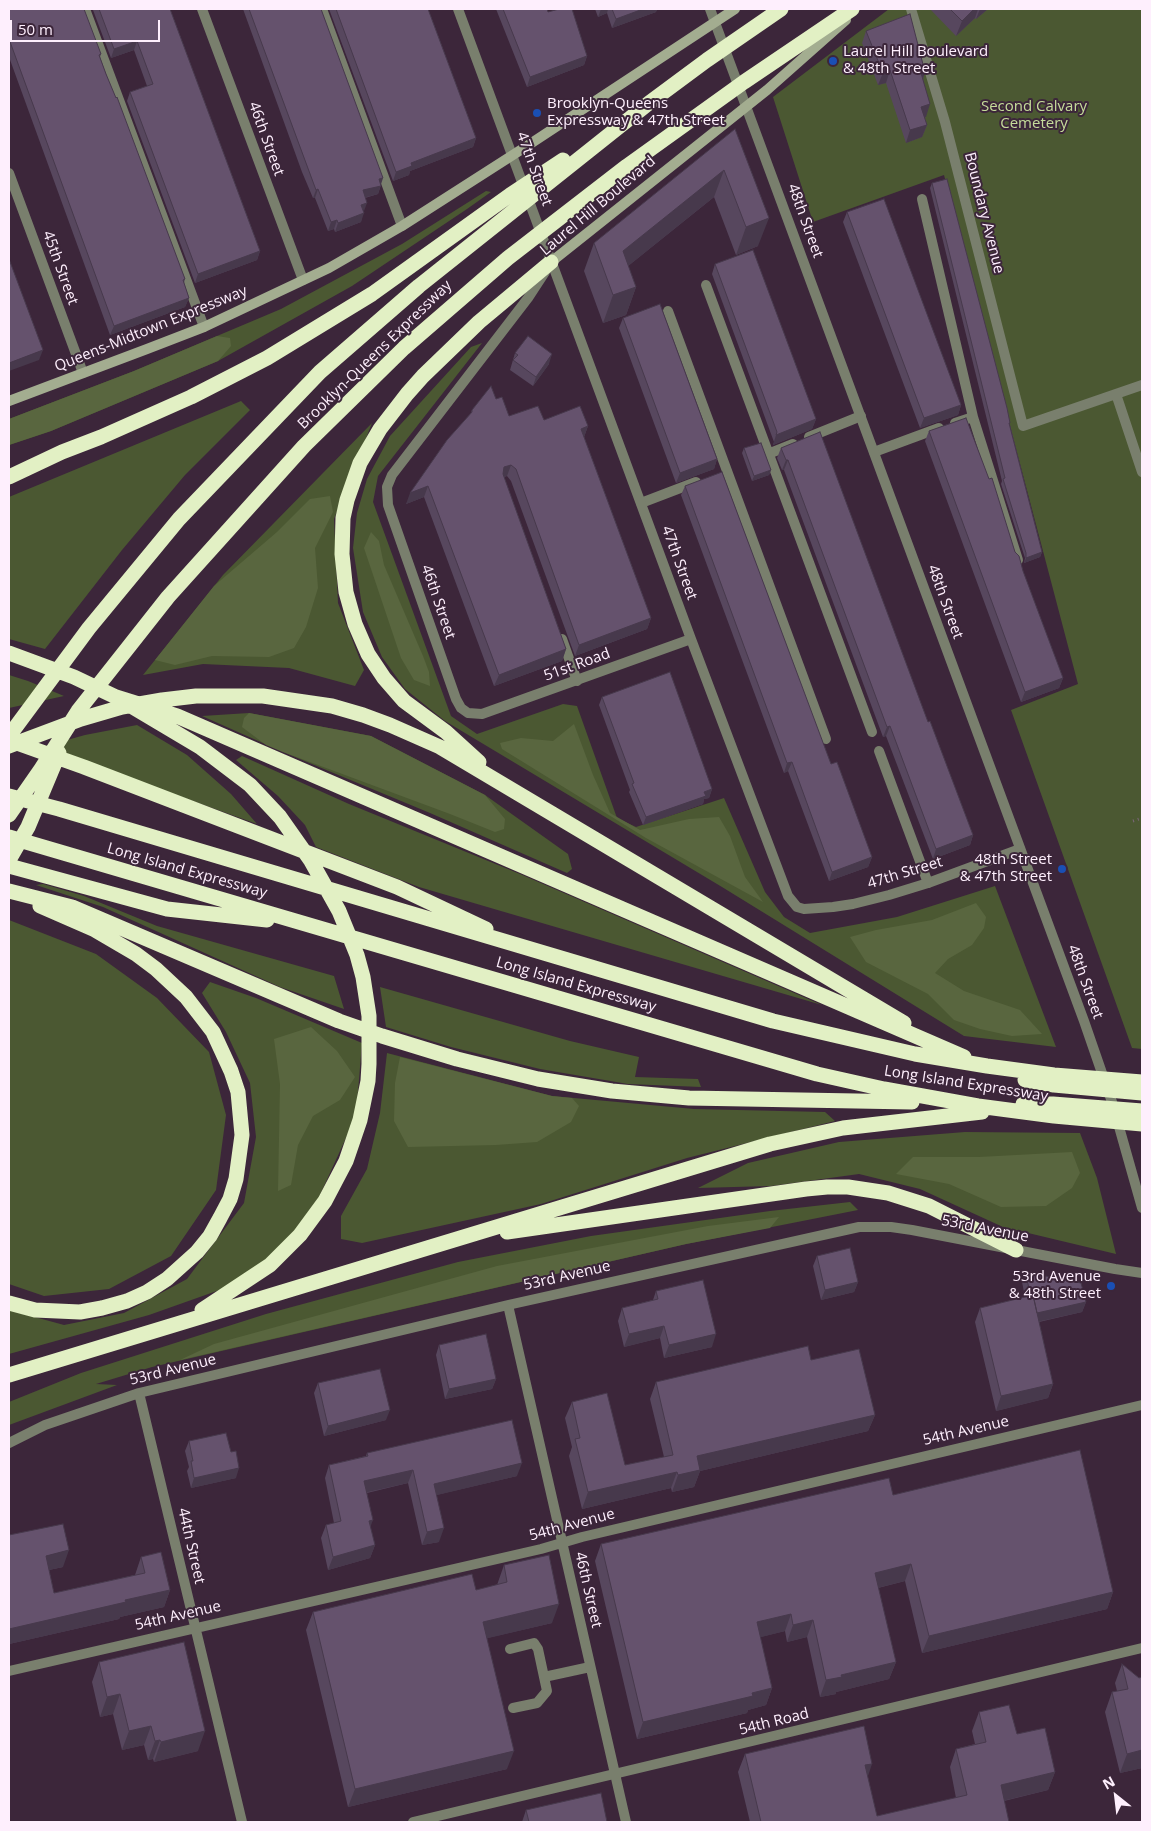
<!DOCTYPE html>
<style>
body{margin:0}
#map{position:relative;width:1151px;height:1831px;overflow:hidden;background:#3c263a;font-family:"Open Sans",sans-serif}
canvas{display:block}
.frame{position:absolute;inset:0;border:10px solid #feeffd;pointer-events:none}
.north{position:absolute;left:1091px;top:1771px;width:50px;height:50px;-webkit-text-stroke:4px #3c263a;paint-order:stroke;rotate:331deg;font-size:14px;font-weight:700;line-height:20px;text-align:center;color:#feeffd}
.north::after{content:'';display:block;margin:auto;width:18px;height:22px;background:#feeffd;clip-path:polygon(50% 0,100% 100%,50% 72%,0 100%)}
.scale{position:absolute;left:10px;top:20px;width:150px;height:22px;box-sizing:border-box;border:2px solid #feeffd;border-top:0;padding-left:6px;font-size:15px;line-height:18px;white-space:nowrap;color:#feeffd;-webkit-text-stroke:4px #3c263a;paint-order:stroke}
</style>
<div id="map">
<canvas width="1151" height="1831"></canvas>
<div class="frame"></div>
<div class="north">N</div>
<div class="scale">50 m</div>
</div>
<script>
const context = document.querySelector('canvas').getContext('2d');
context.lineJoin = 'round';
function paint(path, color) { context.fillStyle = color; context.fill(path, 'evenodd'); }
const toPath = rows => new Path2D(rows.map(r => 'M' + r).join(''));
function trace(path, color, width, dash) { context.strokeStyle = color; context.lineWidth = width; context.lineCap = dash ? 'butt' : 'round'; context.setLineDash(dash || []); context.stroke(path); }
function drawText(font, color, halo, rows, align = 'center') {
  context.font = font + ' "Open Sans",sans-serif'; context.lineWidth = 4; context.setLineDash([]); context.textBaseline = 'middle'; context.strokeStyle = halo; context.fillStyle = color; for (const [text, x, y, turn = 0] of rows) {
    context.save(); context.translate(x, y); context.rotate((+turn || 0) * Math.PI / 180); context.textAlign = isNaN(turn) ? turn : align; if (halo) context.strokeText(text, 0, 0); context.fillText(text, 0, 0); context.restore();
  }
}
const green = toPath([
 [889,9,1142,9,1142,1049,1132,1048,1011,710,1078,684,944,175,813,222,773,97],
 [486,191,491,192,467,209,352,286,218,361,51,431,9,445,9,419,134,371,281,309,402,244],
 [482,343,378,476,373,502,451,716,477,734,563,704,577,706,617,818,636,827,724,798,765,892,784,917,810,933,897,917,995,886,1056,1047,964,1036,722,887,445,721,405,689,382,657,363,612,353,548,357,513,367,479,390,436,471,347],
 [241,401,250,410,185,475,122,550,45,649,9,639,9,497],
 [372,423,334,519,338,603,364,670,355,686,289,668,203,664,143,675,223,575],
 [9,675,28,681,64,696,9,708],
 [249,713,371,736,485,795,568,854,572,869,567,873,430,813,283,752,202,716],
 [137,725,187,755,231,794,257,824,42,747,85,735],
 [242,756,349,804,520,874,822,1005,419,887,316,847,305,825,278,796,236,760],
 [43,884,84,896,157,926,334,976,344,1009,280,987,103,907,36,885],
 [9,920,96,954,157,998,209,1052,226,1115,216,1190,171,1256,109,1289,44,1296,9,1284],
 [210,982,256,998,362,1043,356,1116,319,1197,283,1247,228,1287,149,1315,9,1354,9,1310,64,1325,124,1313,187,1279,244,1203,256,1137,250,1083,226,1032,202,993],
 [380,987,570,1041,639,1057,635,1077,698,1079,701,1087,628,1084,540,1069,451,1047,386,1027],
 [387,1053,552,1096,694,1109,825,1112,835,1121,687,1158,541,1204,362,1243,341,1239,341,1216,367,1169,380,1113],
 [965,1132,1080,1133,1097,1178,1116,1254,1003,1227,920,1189,859,1174,771,1186,698,1188,748,1163,839,1142],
 [850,1202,858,1210,686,1244,152,1367,96,1384,117,1385,9,1425,9,1402,81,1373,266,1314,458,1262,591,1236,770,1211]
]);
const forest = toPath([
 [217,336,230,338,231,346,218,361,51,431,9,445,9,419,134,371],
 [330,496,333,512,315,548,318,588,306,627,294,648,269,657,212,656,175,665,155,660,214,586,277,532,310,499],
 [371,532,379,541,384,565,423,656,429,672,430,686,414,680,401,658,364,548],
 [249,713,371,736,485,795,505,819,504,829,495,832,450,814,283,752,266,745,242,727,244,718],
 [574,724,593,775,610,813,640,830,689,819,719,817,730,836,745,877,763,902,646,838,502,749,500,743,521,738,553,741],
 [976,903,986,917,984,928,972,945,948,959,935,973,964,991,1020,1010,1042,1034,1012,1036,980,1029,954,1020,928,994,866,962,850,937,876,930,932,920],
 [311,1027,337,1051,355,1077,340,1100,313,1116,298,1145,291,1185,278,1191,280,1084,274,1039],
 [400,1057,552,1096,572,1098,579,1106,571,1122,537,1142,496,1145,408,1147,394,1121,395,1083],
 [1072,1152,1080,1173,1072,1188,1046,1206,1001,1207,949,1184,896,1174,913,1157,979,1157],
 [779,1217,770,1228,686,1244,180,1360,214,1344,497,1266,708,1226]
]);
const path = toPath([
 [1133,821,1142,818]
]);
const service = toPath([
 [85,9,204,327],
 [322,9,402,226],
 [911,9,945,122,1023,426,1142,385],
 [922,199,973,417,955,423],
 [706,285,872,732],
 [668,311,826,739],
 [1116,394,1142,472],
 [973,417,1018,560],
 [809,437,861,416],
 [874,452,939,428],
 [768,454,793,444],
 [641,503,696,482],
 [562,639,577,681],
 [879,751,928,883],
 [510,1649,534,1643,538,1649,544,1677,590,1667],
 [513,1708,537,1703,547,1691,544,1677]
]);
const minor = toPath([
 [202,9,303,280],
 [458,9,691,639,788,896,797,907,804,909,833,907,853,904,889,895,928,883,1020,849],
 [9,173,83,373],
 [545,272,528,298,392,475,387,487,388,505,456,699,461,708,468,713,482,714,691,639],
 [508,1305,626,1822],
 [139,1393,242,1822],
 [9,1443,45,1425,139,1393,508,1305,859,1227,891,1227,912,1230,1115,1269,1142,1273],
 [9,1671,541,1549,582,1537,1142,1405],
 [413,1822,1142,1648]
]);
const tertiary = toPath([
 [710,9,1084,1021,1112,1102,1142,1208]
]);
const secondary = toPath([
 [551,262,767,90,846,20],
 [9,401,147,349,204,327,329,268,402,226,530,144,735,9]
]);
const motorway = toPath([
 [9,477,62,452,101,437,191,397,267,358,372,294,510,195,563,160],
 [9,653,74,677,116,697,200,747,250,785,280,817,311,861,339,911,357,955,363,977,369,1016,369,1064,368,1081,360,1120,346,1161,325,1201,300,1235,270,1265,202,1310],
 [116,697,177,716,964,1057],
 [9,736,89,628,179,519,320,372,419,286,649,103,707,60,781,9],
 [14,742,84,767,397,887,486,929],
 [9,746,81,719,122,707,162,700,196,696,263,696,332,706,363,715,390,725,440,747,904,1023],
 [479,762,446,732,404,701,384,678,368,654,355,624,346,592,342,554,343,518,347,500,360,463,380,429,407,394,423,376,479,322,551,262],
 [9,796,59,809,773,1021,915,1054,987,1066,1054,1075,1142,1082],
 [9,815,41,769,78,711,168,597,304,446,404,348,508,258,627,166,744,82,852,9],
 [9,837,817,1074,884,1089,978,1106,1054,1116,1142,1124],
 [9,860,28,827,59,753],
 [9,866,167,909,267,920],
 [9,891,72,907,339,1021,382,1036,457,1059,538,1079,612,1091,689,1098,912,1102],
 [1025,1080,1054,1085,1142,1093],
 [1023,1104,1053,1104,1142,1111],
 [507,1232,806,1189,827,1187,848,1187,888,1193,929,1206,1016,1250],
 [9,1303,35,1310,80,1312,102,1308,127,1301,147,1292,167,1279,197,1252,210,1236,220,1218,230,1199,236,1179,242,1135,238,1092,231,1071,213,1032,186,997,156,969,136,954,95,930,40,906],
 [9,1375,770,1144,843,1128,982,1112]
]);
const wall = toPath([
 [9,9,101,54,100,57,106,74,185,279,184,283,189,298,185,307,110,335,9,57],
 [93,9,170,9,260,251,257,260,195,283,127,101,130,92,147,86,134,50,111,58,93,10],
 [243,9,321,9,381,185,378,194,365,198,363,211,361,222,335,232,334,229,328,231,315,198,313,198,302,172],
 [329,9,428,9,476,138,473,147,410,171,409,175,393,181],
 [496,9,547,9,548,12,587,56,584,65,527,87],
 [595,9,657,9,656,12,612,28,607,13,598,17],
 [930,9,988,9,976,19,975,18,956,36],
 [866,31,925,72,923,79,926,117,924,118,927,125,922,137,906,143,886,83,878,85,862,43],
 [735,129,758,246,736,255,714,197,628,266,636,287,626,315,603,323,584,271,594,243],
 [932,183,1010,425,1042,552,1040,557,1024,563,1025,558,1001,484,1002,481,930,188],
 [847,212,961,405,958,415,920,428,843,222],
 [715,264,816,419,812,429,773,445,774,442,712,274],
 [623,318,717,459,714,469,676,483,619,328],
 [515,353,549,364,533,386,510,370],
 [496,399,509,416,544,420,588,426,584,437,651,618,647,629,575,656,511,481,507,476,504,477,566,649,562,661,494,686,424,497,406,504,470,415,472,410],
 [929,431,1015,552,1063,678,1059,688,1021,702,925,441],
 [744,448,771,470,769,475,752,481,742,453],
 [781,448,928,722,973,835,970,845,933,859,886,736,883,737,784,470,782,470,777,458],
 [685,486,831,764,872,857,868,867,829,881,788,771,784,773,681,495],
 [602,697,712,789,709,798,704,799,703,804,643,825,629,792,630,790,599,705],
 [817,1256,858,1282,854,1292,821,1300,813,1266],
 [1025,1272,1086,1302,1082,1312,1039,1322,1053,1384,1048,1398,996,1411,975,1322,980,1308,1025,1297,1022,1282],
 [656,1291,712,1347,664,1358,660,1338,624,1347,618,1321,622,1308,653,1300],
 [439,1345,496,1379,492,1389,445,1399,436,1355],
 [811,1360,875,1415,868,1431,700,1471,694,1487,672,1492,671,1488,582,1509,569,1456,572,1447,565,1418,572,1402,625,1465,664,1457,650,1399,656,1382],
 [318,1383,386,1420,324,1436,314,1393],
 [189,1441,231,1452,236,1478,191,1488,187,1471,189,1467,185,1451],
 [367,1453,517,1476,436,1495,439,1542,422,1545,408,1483,367,1493,370,1527,375,1545,370,1558,328,1570,321,1538,326,1525,334,1523,325,1478,329,1465,366,1456],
 [893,1495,1113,1592,1107,1609,922,1653,905,1581,878,1588,896,1662,889,1679,836,1692,836,1694,820,1697,807,1637,787,1642,785,1631,760,1637,772,1688,766,1705,748,1710,747,1713,637,1739,595,1561,601,1544],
 [9,1535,63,1567,49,1570,54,1593,135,1575,141,1557,170,1590,164,1607,120,1617,119,1619,9,1644],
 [504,1565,552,1623,487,1638,507,1769,348,1807,306,1630,313,1612,476,1590,497,1585],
 [99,1662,198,1751,154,1762,153,1759,148,1760,144,1745,122,1750,113,1714,100,1717,92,1682],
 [1122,1664,1139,1678,1142,1677,1142,1768,1120,1773,1105,1712,1112,1692,1117,1691,1115,1683],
 [979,1712,1017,1734,1055,1772,1048,1790,1004,1801,1009,1822,750,1822,738,1772,745,1754,867,1777,877,1816,956,1798,950,1767,956,1749,975,1744,972,1731],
 [526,1810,607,1822,522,1822]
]);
const shadedWall = toPath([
 [601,9,608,9,607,13,598,17],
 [643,9,657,9,656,12,612,28,616,19],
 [974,9,978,9,975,18,956,36,962,21],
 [980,9,988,9,976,19],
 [137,41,134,50,111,58,114,49],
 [587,56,584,65,527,87,530,77],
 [890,70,886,83,878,85,883,73],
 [925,72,921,85,921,73],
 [930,104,926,117,916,120,921,107],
 [927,125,922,137,906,143,910,130],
 [476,138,473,147,410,171,409,175,393,181,396,172,411,163],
 [724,170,714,197,612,279,623,251],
 [383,178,378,194,359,199,363,190,379,179],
 [318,189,315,198,313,198,316,190],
 [367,203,364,211,361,205],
 [364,213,361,222,335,232,338,223],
 [769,218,758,246,736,255,746,227],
 [337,220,334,229,328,231,331,222],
 [260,251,257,260,195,283,198,274],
 [636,287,626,315,603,323,613,295],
 [189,298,185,307,110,335,114,326],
 [43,350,39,360,9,371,9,363],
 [552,354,549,364,533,386,536,377],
 [961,405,958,415,920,428,924,418],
 [816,419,812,429,773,445,776,435],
 [588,426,584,437,581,429],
 [717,459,714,469,676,483,680,473],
 [786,460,788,460,784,470,782,470],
 [511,465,507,476,500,478,504,467],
 [771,470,769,475,752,481,754,476],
 [428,486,424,497,406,504,410,493],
 [1042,552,1040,557,1024,563,1026,558],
 [651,618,647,629,575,656,579,645],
 [566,649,562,661,494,686,499,675],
 [1063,678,1059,688,1021,702,1025,692],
 [890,726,886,736,883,737,887,727],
 [792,762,788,771,784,773,787,763],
 [712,789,709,798,704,799,703,804,643,825,646,817],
 [973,835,970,845,933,859,936,849],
 [872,857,868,867,829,881,832,872],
 [858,1282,854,1292,821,1300,825,1290],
 [1086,1302,1082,1312,1032,1323,1035,1313],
 [664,1326,660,1338,624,1347,629,1334],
 [716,1334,712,1347,664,1358,669,1345],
 [496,1379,492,1389,445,1399,449,1389],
 [1053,1384,1048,1398,996,1411,1001,1396],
 [390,1410,386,1420,324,1436,328,1426],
 [875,1415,868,1431,700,1471,694,1487,672,1492,678,1475,697,1456],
 [522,1463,517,1476,429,1497,434,1484],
 [239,1468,236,1478,191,1488,194,1478],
 [413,1470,408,1483,359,1494,364,1481],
 [677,1472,671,1488,582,1509,588,1492],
 [373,1520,368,1533,369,1521],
 [444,1528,439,1542,422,1545,427,1532],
 [375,1545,370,1558,328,1570,333,1557],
 [69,1550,63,1567,39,1572,46,1556],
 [911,1564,905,1581,869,1590,875,1573],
 [170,1590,164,1607,120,1617,119,1619,9,1644,9,1629,125,1600],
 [1113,1592,1107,1609,922,1653,929,1636],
 [559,1604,552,1623,476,1641,483,1622],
 [791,1614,785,1631,750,1640,757,1622],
 [813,1620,807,1637,787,1642,793,1625],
 [896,1662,889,1679,836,1692,836,1694,820,1697,826,1680,841,1675],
 [772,1688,766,1705,748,1710,747,1713,637,1739,643,1722],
 [120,1694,113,1714,100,1717,107,1697],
 [151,1726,144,1745,122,1750,129,1731],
 [205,1731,198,1751,154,1762,161,1742],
 [160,1740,153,1759,148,1760,155,1741],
 [1142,1750,1142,1768,1120,1773,1127,1754],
 [514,1751,507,1769,348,1807,355,1789],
 [872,1764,866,1782,865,1765],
 [1055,1772,1048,1790,994,1803,1001,1785]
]);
const building = toPath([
 [9,9,84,9,101,54,99,55,106,74,116,98,117,97,185,279,183,280,189,298,114,326,9,39,9,9],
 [99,9,170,9,260,251,198,274,130,92,153,84,137,41,114,49,99,9],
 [249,9,321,9,383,178,379,179,381,186,363,190,367,203,361,205,364,213,338,223,337,220,331,222,318,189,316,190,306,163,249,9],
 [336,9,428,9,476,138,411,163,412,166,396,172,336,9],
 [503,9,547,9,548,12,559,9,572,9,587,56,530,77,503,9],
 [612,9,643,9,616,19,612,9],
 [950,9,974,9,962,21,950,9],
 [910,14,925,72,921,73,930,104,921,107,927,125,910,130,890,70,883,73,866,31,910,14],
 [735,129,769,218,746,227,724,170,623,251,636,287,613,295,594,243,735,129],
 [947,179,1007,408,1010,423,1009,423,1042,552,1026,558,1026,553,1003,479,1005,478,932,183,947,179],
 [884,199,961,405,924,418,847,212,884,199],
 [753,250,816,419,776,435,777,432,715,264,753,250],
 [9,259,43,350,9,363,9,259],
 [660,304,717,459,680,473,623,318,660,304],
 [528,336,552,354,536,377,513,360,518,355,515,353,528,336],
 [491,386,496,399,502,397,509,416,538,406,544,420,580,406,588,426,581,429,651,618,579,645,516,469,511,465,504,467,503,474,566,649,499,675,428,486,410,493,447,440,472,412,472,410,491,386],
 [966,418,989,479,992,478,1015,552,1019,556,1023,571,1063,678,1025,692,929,431,966,418],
 [820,432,928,722,930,721,973,835,936,849,890,726,887,727,788,460,786,460,781,448,820,432],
 [761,443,771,470,754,476,744,448,761,443],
 [722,472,831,764,837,762,872,857,832,872,792,762,787,763,685,486,722,472],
 [670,672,712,789,704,792,706,796,646,817,632,784,634,783,602,697,670,672],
 [850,1248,858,1282,825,1290,817,1256,850,1248],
 [1025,1272,1081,1283,1086,1302,1037,1313,1033,1295,1031,1296,1025,1272],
 [703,1280,716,1334,669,1345,664,1326,629,1334,622,1308,658,1299,656,1291,703,1280],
 [1033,1295,1053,1384,1001,1396,980,1308,1033,1295],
 [486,1334,496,1379,449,1389,439,1345,486,1334],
 [808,1346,811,1360,859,1349,875,1415,697,1456,700,1470,678,1475,677,1472,588,1492,575,1439,580,1438,572,1402,607,1393,625,1465,673,1455,656,1382,808,1346],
 [380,1369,390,1410,328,1426,318,1383,380,1369],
 [512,1420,522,1463,434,1484,444,1528,427,1532,413,1470,364,1481,373,1520,369,1521,375,1545,333,1557,326,1525,341,1521,329,1465,368,1456,367,1453,512,1420],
 [226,1433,231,1452,236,1451,239,1468,194,1478,191,1461,193,1461,189,1441,226,1433],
 [1080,1450,1113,1592,929,1636,911,1564,875,1573,896,1662,841,1675,842,1677,826,1680,813,1620,793,1625,791,1614,757,1622,772,1688,752,1693,753,1696,643,1722,601,1544,889,1478,893,1495,1080,1450],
 [63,1524,69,1550,46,1556,54,1593,145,1573,141,1557,161,1552,170,1590,125,1600,126,1602,9,1629,9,1535,63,1524],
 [549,1555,559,1604,483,1622,514,1751,355,1789,313,1612,472,1574,476,1590,507,1582,504,1565,549,1555],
 [184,1642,205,1731,161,1742,160,1740,155,1741,151,1726,129,1731,120,1694,107,1697,99,1662,184,1642],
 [1122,1664,1139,1678,1142,1677,1142,1750,1127,1754,1112,1692,1128,1689,1122,1664],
 [1009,1705,1017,1734,1045,1728,1055,1772,1001,1785,1009,1822,761,1822,745,1754,864,1726,872,1764,865,1765,877,1816,967,1795,956,1749,986,1742,979,1712,1009,1705],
 [601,1793,607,1822,529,1822,526,1810,601,1793]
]);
const markers = [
 [833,61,5,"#1a4fb4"],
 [537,113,5,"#1a4fb4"],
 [1062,869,5,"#1a4fb4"],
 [1111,1286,5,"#1a4fb4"]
];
const poiNames = [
 ["Laurel Hill Boulevard",843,52],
 ["& 48th Street",843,69],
 ["Brooklyn-Queens",547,104],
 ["Expressway & 47th Street",547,121],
 ["48th Street",1052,860,"right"],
 ["& 47th Street",1052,877,"right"],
 ["53rd Avenue",1101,1277,"right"],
 ["& 48th Street",1101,1294,"right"]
];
const parkNames = [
 ["Second Calvary",1034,107],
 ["Cemetery",1034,124]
];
const streetNames = [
 ["46th Street",266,139,70],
 ["47th Street",534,169,70],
 ["Laurel Hill Boulevard",598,206,-40],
 ["Boundary Avenue",984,213,76],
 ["48th Street",805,221,70],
 ["45th Street",60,268,70],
 ["Queens-Midtown Expressway",151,329,-22],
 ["Brooklyn-Queens Expressway",375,355,-44],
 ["47th Street",679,563,70],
 ["46th Street",438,602,71],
 ["48th Street",945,602,70],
 ["51st Road",577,665,-20],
 ["Long Island Expressway",187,871,16],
 ["47th Street",905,873,-17],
 ["48th Street",1085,982,70],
 ["Long Island Expressway",576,985,16],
 ["Long Island Expressway",966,1084,9],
 ["53rd Avenue",985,1229,11],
 ["53rd Avenue",567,1276,-13],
 ["53rd Avenue",173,1370,-14],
 ["54th Avenue",966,1431,-13],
 ["54th Avenue",572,1525,-15],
 ["44th Street",191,1546,77],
 ["46th Street",588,1590,77],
 ["54th Avenue",178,1616,-13],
 ["54th Road",774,1722,-14]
];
paint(green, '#4b5832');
paint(forest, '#59663f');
trace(path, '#7b6779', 3, [1, 4]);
trace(service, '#797f6d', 10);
trace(minor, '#797f6d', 10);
trace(tertiary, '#797f6d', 10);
trace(secondary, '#a3ad90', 10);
trace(motorway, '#e2f0c4', 15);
paint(wall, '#57475e');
paint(shadedWall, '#47394c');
paint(building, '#65526d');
trace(building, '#47394c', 1);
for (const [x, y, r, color] of markers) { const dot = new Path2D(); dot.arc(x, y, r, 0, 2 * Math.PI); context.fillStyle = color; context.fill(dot); trace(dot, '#3c263a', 2); }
drawText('15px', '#feeffd', '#3c263a', poiNames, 'left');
drawText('15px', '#c5dc9a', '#3c263a', parkNames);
drawText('15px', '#feeffd', '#3c263a', streetNames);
</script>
